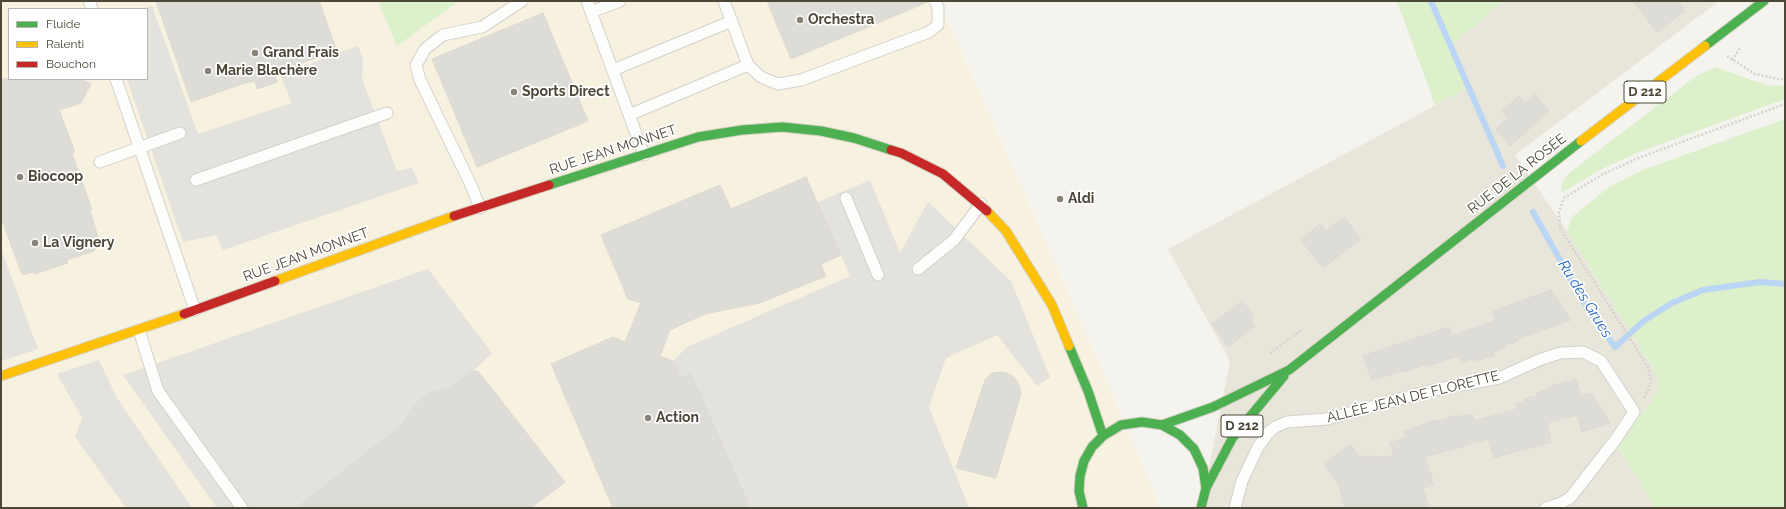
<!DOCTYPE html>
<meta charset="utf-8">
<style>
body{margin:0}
#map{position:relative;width:1786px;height:509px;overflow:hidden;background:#f4f3ee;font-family:Raleway,sans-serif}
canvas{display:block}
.frame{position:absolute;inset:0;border:2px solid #4c4737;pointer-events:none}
.legend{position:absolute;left:8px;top:8px;width:140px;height:72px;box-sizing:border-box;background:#fff;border:1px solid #b7b5af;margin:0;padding:5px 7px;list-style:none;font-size:12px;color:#4c4737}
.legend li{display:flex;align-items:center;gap:8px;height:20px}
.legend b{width:20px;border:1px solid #b7b5af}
</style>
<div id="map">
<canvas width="1786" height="509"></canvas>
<div class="frame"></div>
<ul class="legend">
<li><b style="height:5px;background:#4caf50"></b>Fluide</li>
<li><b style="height:5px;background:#ffc107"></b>Ralenti</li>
<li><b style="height:5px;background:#c62828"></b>Bouchon</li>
</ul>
</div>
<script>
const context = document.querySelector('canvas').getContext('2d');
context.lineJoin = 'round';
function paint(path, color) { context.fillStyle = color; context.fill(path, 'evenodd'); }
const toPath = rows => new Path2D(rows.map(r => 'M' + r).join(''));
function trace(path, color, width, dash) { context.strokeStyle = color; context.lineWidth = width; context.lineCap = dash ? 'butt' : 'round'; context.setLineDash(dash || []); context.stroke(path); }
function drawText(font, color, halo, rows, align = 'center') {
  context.font = font + ' Raleway,sans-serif'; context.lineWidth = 3.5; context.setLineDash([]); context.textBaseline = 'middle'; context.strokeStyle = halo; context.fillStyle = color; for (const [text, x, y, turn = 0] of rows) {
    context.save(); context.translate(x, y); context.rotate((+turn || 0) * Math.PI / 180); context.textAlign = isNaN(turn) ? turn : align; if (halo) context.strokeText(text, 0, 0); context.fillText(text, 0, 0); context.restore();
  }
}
const residential = toPath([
 [1503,1,1719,1,1515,155,1567,231,1656,373,1659,388,1650,403,1617,445,1655,508,1201,508,1230,361,1168,249,1466,89,1449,48]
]);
const commercial = toPath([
 [1,1,378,1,397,46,459,1,939,1,1107,381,1160,508,1,508],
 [9,9,147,9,147,79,9,79]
]);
const green = toPath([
 [378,1,459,1,397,46],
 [1397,1,1503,1,1449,48,1467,89,1435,105],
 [1716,67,1768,86,1785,85,1785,99,1636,153,1600,170,1561,193,1562,182,1568,174,1696,76],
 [1785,119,1785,508,1655,508,1617,445,1650,403,1659,388,1656,373,1567,231,1572,217,1609,187,1645,169]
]);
const parking = toPath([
 [152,6,198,134,292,103,280,75,358,46,363,58,362,79,397,171,412,168,419,183,223,250,216,235,183,242,127,79,147,79,147,9,140,9],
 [870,180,900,253,928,202,1011,281,1050,377,1037,386,997,335,946,358,929,407,969,508,736,508,673,361,687,347,850,276,818,202],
 [1,249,38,349,1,361],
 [428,269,492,353,476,368,297,508,217,508,123,375],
 [99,360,117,398,192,508,126,508,75,437,82,418,57,374]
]);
const stream = toPath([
 [1431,1,1503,166],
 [1533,212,1585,304,1615,347,1645,320,1672,303,1703,290,1760,282,1785,284]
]);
const building = toPath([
 [156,1,319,1,337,51,284,69,284,71,274,74,277,82,257,89,255,81,245,83,191,102,156,1],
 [767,1,928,1,928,2,791,59,767,1],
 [1633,1,1677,1,1685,11,1657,32,1633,1],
 [543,13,588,121,477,167,432,59,543,13],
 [1,79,80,79,91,84,81,103,59,110,75,152,72,153,92,210,90,211,99,240,94,251,67,260,68,263,34,274,33,272,22,275,1,217,1,79],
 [1535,94,1549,111,1510,146,1496,129,1508,118,1502,111,1519,96,1525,103,1535,94],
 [806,177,841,255,821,264,826,276,760,303,705,314,670,330,660,356,673,361,680,378,691,374,750,508,613,508,551,364,613,337,625,342,641,303,628,299,601,235,720,185,731,209,806,177],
 [1344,217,1361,239,1323,268,1301,240,1320,224,1326,231,1344,217],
 [1551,290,1571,320,1517,339,1518,341,1505,345,1506,347,1493,352,1495,355,1476,361,1475,358,1462,363,1459,356,1428,366,1427,364,1403,372,1402,371,1372,380,1363,356,1449,327,1452,336,1496,320,1493,311,1551,290],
 [1242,301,1254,315,1251,319,1255,326,1228,347,1212,324,1242,301],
 [472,371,478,371,565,482,531,508,296,508,401,426,412,408,420,400,433,392,451,387,472,371],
 [1000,372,1007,373,1014,377,1019,384,1021,394,996,478,956,468,985,380,992,373,1000,372],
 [1576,379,1581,396,1591,393,1610,423,1582,432,1577,415,1547,423,1551,442,1507,454,1494,458,1488,439,1425,457,1434,485,1423,488,1429,508,1345,508,1338,483,1324,464,1350,444,1359,456,1394,457,1390,443,1406,438,1404,431,1436,420,1436,422,1458,415,1459,417,1472,414,1474,421,1517,409,1516,404,1524,402,1524,399,1537,396,1536,393,1549,389,1548,387,1576,379]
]);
const path = toPath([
 [1727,56,1755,74,1778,79,1785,79],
 [1732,60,1741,47],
 [1270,353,1303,329],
 [1644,398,1651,384,1649,369,1560,228,1559,212,1564,198,1603,174,1641,157,1785,104]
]);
const lane = toPath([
 [89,1,92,9],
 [587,1,644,155],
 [724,1,748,65],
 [591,12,620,1],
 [613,70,732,21],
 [116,79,195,310],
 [629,115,748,65,761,77,778,84,801,80,929,32,938,25,938,7,935,1],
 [100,162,180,133],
 [196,180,387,113],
 [846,198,878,275],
 [480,208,471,185,420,80,416,65,425,49,443,35,482,27,522,1],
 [918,269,954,240,981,204],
 [139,330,158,391,242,508],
 [1235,508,1242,481,1258,447,1268,433,1275,427,1287,422,1327,419,1429,391,1499,378,1539,360,1560,353,1583,352,1601,361,1634,412,1616,439,1570,498,1559,504,1546,508]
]);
const fast = toPath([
 [1705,46,1764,1],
 [549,185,698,137,742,130,782,127,821,131,854,138,891,150],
 [1069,346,1088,391,1103,436],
 [1162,425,1213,407,1289,370,1581,141],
 [1206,488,1233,437,1284,376],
 [1083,508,1079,491,1080,476,1084,461,1092,447,1103,436,1121,425,1142,422,1162,425,1180,435,1194,449,1203,468,1206,488,1201,508]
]);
const slow = toPath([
 [1581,141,1705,46],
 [987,211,1006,231,1052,305,1069,346],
 [275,281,454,216],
 [1,376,184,314]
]);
const jam = toPath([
 [891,150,901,153,943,174,987,211],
 [454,216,549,185],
 [184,314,275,281]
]);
const markers = [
 [800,20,4,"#878377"],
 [255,53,4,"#878377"],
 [208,71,4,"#878377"],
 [514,92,4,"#878377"],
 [20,177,4,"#878377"],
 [1060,199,4,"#878377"],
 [35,243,4,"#878377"],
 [648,418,4,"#878377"]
];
const shields = [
 [1645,92,42],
 [1242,426,42]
];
const shieldNames = [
 ["D 212",1645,92],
 ["D 212",1242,426]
];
const poiNames = [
 ["Orchestra",808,20],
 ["Grand Frais",263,53],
 ["Marie Blachère",216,71],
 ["Sports Direct",522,92],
 ["Biocoop",28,177],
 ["Aldi",1068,199],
 ["La Vignery",43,243],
 ["Action",656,418]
];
const streetNames = [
 ["RUE JEAN MONNET",613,150,-18],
 ["RUE DE LA ROSÉE",1517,174,-38],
 ["RUE JEAN MONNET",306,255,-20],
 ["ALLÉE JEAN DE FLORETTE",1413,397,-14]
];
const waterNames = [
 ["Ru des Grues",1585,299,58]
];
paint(residential, '#e8e6db');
paint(commercial, '#f7f1e0');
paint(green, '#dcf0cc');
paint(parking, '#e3e2dc');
trace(stream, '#bbd5f5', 6);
paint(building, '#dedcd6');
trace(building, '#dcdad3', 1);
trace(lane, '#d2d1cb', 13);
trace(fast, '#d4d2c4', 11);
trace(slow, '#d4d2c4', 11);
trace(jam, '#d4d2c4', 11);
trace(path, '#d4d3cc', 2.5, [2, 2]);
trace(lane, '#fdfdfc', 11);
trace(fast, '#4caf50', 9);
trace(slow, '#ffc107', 9);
trace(jam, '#c62828', 9);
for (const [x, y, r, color] of markers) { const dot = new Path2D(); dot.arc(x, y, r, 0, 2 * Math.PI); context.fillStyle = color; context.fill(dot); trace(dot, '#fff', 1.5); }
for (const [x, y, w] of shields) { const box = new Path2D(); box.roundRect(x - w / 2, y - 11, w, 22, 3); context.fillStyle = '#fff'; context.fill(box); trace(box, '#4c4737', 1); }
drawText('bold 13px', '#4c4737', null, shieldNames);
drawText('bold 14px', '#4c4737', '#fff', poiNames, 'left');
drawText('14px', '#4c4737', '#fff', streetNames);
drawText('italic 15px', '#2467c4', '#fff', waterNames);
</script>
